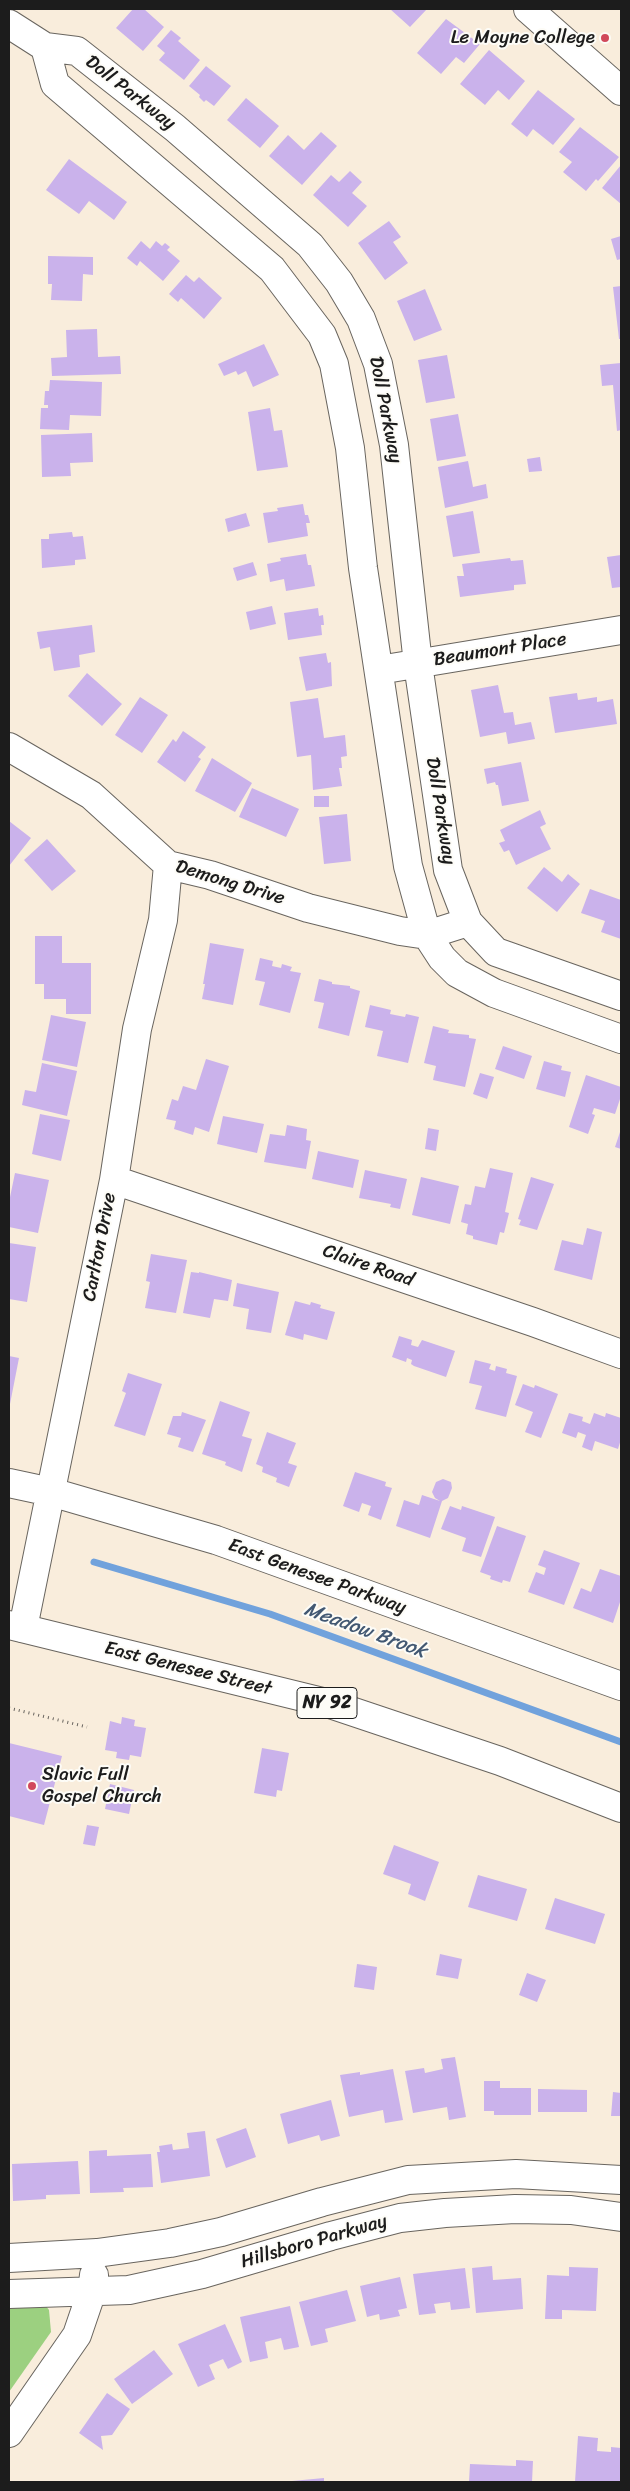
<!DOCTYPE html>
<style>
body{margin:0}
#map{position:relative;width:630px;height:2491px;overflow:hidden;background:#f9eddc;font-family:Sriracha,sans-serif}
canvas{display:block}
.frame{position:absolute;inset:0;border:10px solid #1c1c1c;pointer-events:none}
</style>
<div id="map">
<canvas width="630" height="2491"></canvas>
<div class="frame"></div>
</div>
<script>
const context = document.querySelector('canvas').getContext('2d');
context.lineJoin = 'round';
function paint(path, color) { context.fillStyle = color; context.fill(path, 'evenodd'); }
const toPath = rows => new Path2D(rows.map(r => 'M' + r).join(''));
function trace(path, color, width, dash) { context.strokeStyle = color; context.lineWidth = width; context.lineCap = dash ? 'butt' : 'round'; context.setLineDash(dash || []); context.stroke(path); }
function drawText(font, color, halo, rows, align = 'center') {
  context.font = font + ' Sriracha,sans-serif'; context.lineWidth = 4; context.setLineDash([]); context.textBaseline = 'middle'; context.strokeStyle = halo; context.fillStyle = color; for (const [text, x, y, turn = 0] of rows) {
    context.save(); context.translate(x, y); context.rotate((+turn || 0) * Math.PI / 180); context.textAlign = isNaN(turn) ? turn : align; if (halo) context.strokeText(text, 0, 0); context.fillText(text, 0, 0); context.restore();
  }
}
const green = toPath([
 [42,2301,49,2310,51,2332,9,2392,9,2302]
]);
const stream = toPath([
 [94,1562,270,1614,621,1742]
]);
const building = toPath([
 [133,9,144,9,164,27,143,51,116,28],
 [390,9,427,9,410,27],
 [446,19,480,44,464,63,456,57,441,74,417,53],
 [171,30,181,38,178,41,200,60,184,80,159,60,165,53,157,46],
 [489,50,525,81,509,100,498,90,485,105,460,84],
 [206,66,231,86,214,106,206,100,204,102,199,97,200,95,189,86],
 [538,90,575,119,553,145,533,129,527,137,511,124],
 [246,98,279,126,260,148,227,120],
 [580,127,619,157,598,181,596,179,586,191,563,172,572,162,559,152],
 [321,132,337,146,302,185,269,156,288,135,304,150],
 [69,159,127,202,114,220,89,201,79,214,46,190],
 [621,165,621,204,602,188],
 [350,171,362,182,352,193,367,206,348,227,313,195,331,175,339,182],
 [389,221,401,237,393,242,408,263,385,280,358,243],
 [621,236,621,259,617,260,611,239],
 [141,241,150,249,156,241,162,246,165,243,170,247,167,250,180,261,163,281,140,261,137,266,127,258],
 [48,256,93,257,93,275,83,274,82,301,51,300,52,284,48,284],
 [186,275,194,282,199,277,222,298,204,319,181,298,178,302,169,294],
 [621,286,621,339,619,339,613,287],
 [425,289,442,330,414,341,397,301],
 [97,329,98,357,120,356,121,374,52,376,51,358,67,357,66,330],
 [264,344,279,375,253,387,246,371,238,375,236,371,224,376,218,364],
 [447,355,455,398,426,403,418,360],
 [621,363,621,430,617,431,613,385,602,386,600,365],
 [50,380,102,382,101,416,70,415,69,430,40,429,41,408,48,408,48,405,44,405,45,391,49,391],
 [270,408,274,431,282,430,288,467,257,471,248,412],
 [458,414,466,456,437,461,430,419],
 [92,433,93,462,70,463,71,476,42,477,41,435],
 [540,457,542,471,529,472,527,459],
 [468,461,473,487,486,484,488,498,445,508,438,467],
 [303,504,305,515,308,515,310,523,306,523,308,536,268,543,263,513,278,511,277,508],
 [473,511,480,553,453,557,446,516],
 [246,513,250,526,228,532,225,519],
 [72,532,73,537,83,536,86,559,75,560,75,565,42,568,41,539,49,539,49,534],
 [306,554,308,565,311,565,315,586,286,591,284,579,270,582,267,564,281,561,280,558],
 [621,555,621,587,612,588,607,557],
 [510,558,511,561,523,560,526,584,514,585,514,590,460,597,457,576,464,576,462,564],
 [253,562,257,575,237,581,233,568],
 [272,606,276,624,250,630,246,612],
 [318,608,319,616,323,615,324,625,321,625,322,635,288,640,284,613],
 [92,625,95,652,79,655,80,667,54,671,50,647,40,649,37,632],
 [326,653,328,663,331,662,332,686,306,691,299,657],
 [87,673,122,704,102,726,68,696],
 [498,685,504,713,513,712,515,725,531,722,535,739,508,744,506,732,480,737,471,690],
 [577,693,578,700,597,697,597,702,613,699,617,724,555,733,549,697],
 [140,697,168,715,142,753,115,735],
 [318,698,324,738,345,735,347,756,341,757,342,768,339,768,342,786,313,790,311,755,297,757,290,702],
 [183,731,206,747,198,757,201,759,185,782,157,762,173,739,176,742],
 [212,758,252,783,235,812,195,791],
 [521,762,529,801,502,806,498,785,496,785,495,782,487,784,484,769],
 [252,788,299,809,286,837,239,817],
 [314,796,329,796,329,807,314,807],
 [540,810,546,824,540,827,551,849,516,865,509,850,504,852,499,843,505,841,500,830],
 [347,814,351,861,324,864,319,817],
 [9,821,31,838,9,866],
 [47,839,76,871,52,891,24,860],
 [544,867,562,882,568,874,580,884,557,912,527,888],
 [590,889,621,900,621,939,601,932,605,921,581,913],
 [35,936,62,936,62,963,91,963,91,1014,66,1014,66,999,44,999,44,984,35,984],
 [210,943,244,949,233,1005,202,999,205,984,203,984],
 [260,958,273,961,272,966,281,968,282,964,292,967,290,971,301,973,290,1013,259,1005,265,982,255,980],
 [319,979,332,982,332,984,350,986,350,988,360,991,349,1036,318,1028,324,1003,314,1001],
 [370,1005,391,1010,390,1014,405,1017,406,1014,419,1017,408,1063,377,1056,383,1031,365,1027],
 [51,1015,86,1022,77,1067,42,1060],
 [433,1026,449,1030,448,1033,469,1035,469,1038,476,1039,465,1087,433,1080,436,1066,424,1063],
 [503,1046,532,1056,524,1079,495,1069],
 [206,1059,229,1066,209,1132,195,1127,193,1135,174,1129,176,1121,166,1119,172,1099,178,1101,183,1086,196,1090],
 [544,1061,562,1066,561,1070,571,1072,565,1097,536,1089],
 [42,1063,77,1071,67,1116,22,1105,25,1090,36,1092],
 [480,1073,494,1077,487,1099,473,1094],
 [586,1075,621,1087,621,1096,615,1114,594,1108,592,1114,595,1115,588,1134,569,1127],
 [40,1114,70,1120,61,1161,32,1154],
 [223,1116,264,1124,257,1153,217,1144],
 [287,1125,307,1129,306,1140,311,1141,306,1169,264,1162,270,1134,285,1136],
 [428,1128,439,1130,436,1151,425,1149],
 [621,1129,621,1149,615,1147],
 [318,1151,359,1160,353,1188,312,1179],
 [490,1168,513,1173,505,1212,509,1213,504,1233,500,1232,497,1245,473,1239,473,1236,466,1234,468,1224,461,1222,465,1204,471,1205,475,1186,485,1188],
 [365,1170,407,1179,400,1209,390,1207,391,1204,359,1198],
 [15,1173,49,1180,38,1233,9,1227,9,1202],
 [421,1177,459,1186,450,1224,412,1215],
 [531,1177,554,1184,537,1230,519,1225,521,1220,518,1219],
 [587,1228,602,1232,592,1280,554,1270,562,1240,583,1245],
 [9,1243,36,1247,27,1302,9,1299],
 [151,1254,187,1260,176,1313,145,1308,150,1282,146,1281],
 [191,1272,199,1273,199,1272,232,1280,228,1301,214,1299,210,1318,183,1313],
 [237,1283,279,1292,271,1333,246,1329,249,1309,233,1306],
 [295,1301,310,1305,311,1302,321,1305,320,1308,335,1312,327,1340,304,1334,303,1340,285,1335],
 [399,1336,412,1340,411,1345,418,1347,422,1340,455,1351,446,1377,414,1366,411,1364,412,1360,407,1358,406,1362,392,1357],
 [9,1356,19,1358,10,1404,9,1403],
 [475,1360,491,1364,489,1369,495,1371,496,1366,507,1369,506,1373,517,1376,506,1417,475,1409,482,1386,469,1383],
 [128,1373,162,1384,145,1436,114,1426,126,1393,122,1391],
 [523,1384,534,1388,535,1385,558,1394,541,1438,525,1432,533,1412,515,1405],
 [220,1401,250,1412,242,1436,252,1439,242,1472,225,1465,226,1462,202,1454],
 [182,1412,206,1420,193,1452,178,1447,181,1438,167,1434,173,1416,181,1416],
 [569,1413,583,1417,582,1421,590,1424,594,1413,605,1417,606,1413,621,1418,621,1439,618,1449,595,1441,592,1451,582,1447,586,1435,578,1432,576,1438,562,1433],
 [267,1432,296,1443,288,1463,297,1466,289,1487,276,1482,277,1478,262,1472,263,1467,256,1464],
 [355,1472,386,1482,385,1486,392,1488,381,1520,368,1515,371,1506,362,1503,359,1512,343,1506],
 [443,1479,451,1482,452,1488,448,1498,442,1501,430,1538,396,1526,404,1500,419,1505,422,1495,440,1501,435,1498,432,1492,436,1482],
 [450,1506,461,1510,462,1506,495,1517,481,1557,462,1551,466,1538,441,1529],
 [497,1526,526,1536,510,1582,503,1580,502,1583,490,1579,491,1576,480,1572],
 [544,1550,580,1563,564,1605,528,1592,536,1572,544,1575,546,1568,538,1565],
 [600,1569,621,1576,621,1599,613,1623,573,1608,581,1588,591,1592],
 [122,1717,135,1720,134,1726,146,1728,141,1757,130,1755,129,1760,116,1758,117,1752,105,1750,110,1721,121,1724],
 [9,1743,62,1756,44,1825,9,1816],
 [262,1748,289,1753,282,1791,277,1790,276,1797,254,1793],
 [110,1784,134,1790,129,1814,105,1809],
 [87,1825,99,1827,95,1846,83,1844],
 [394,1845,439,1862,425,1901,408,1894,411,1884,383,1874],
 [478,1875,527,1889,517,1921,468,1907],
 [555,1898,605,1914,595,1944,545,1929],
 [440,1954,462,1959,458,1979,436,1975],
 [357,1964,377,1967,374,1990,354,1987],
 [527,1973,546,1980,537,2002,519,1995],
 [455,2057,466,2117,449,2120,447,2107,413,2113,405,2071,424,2068,425,2073,443,2069,441,2059],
 [393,2069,403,2120,385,2123,383,2110,349,2117,340,2075,360,2072,360,2075],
 [484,2081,500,2081,500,2088,531,2088,531,2115,494,2115,494,2111,484,2111],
 [538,2089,587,2090,587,2112,538,2112],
 [613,2092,621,2093,621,2116,611,2116],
 [331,2100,340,2136,321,2141,319,2135,288,2144,280,2114],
 [246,2128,256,2157,226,2168,216,2139],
 [205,2131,210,2176,161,2183,157,2152,160,2152,159,2146,172,2144,173,2150,189,2148,187,2133],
 [107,2150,107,2156,151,2154,153,2187,123,2188,124,2192,90,2193,89,2151],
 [78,2161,80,2194,46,2195,46,2199,13,2201,12,2164],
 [492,2266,493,2280,521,2278,523,2309,476,2313,472,2268],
 [569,2267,598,2268,596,2311,562,2310,562,2319,545,2319,547,2275,569,2276],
 [465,2268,470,2308,451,2310,450,2302,434,2304,436,2313,419,2315,413,2274],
 [400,2277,407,2308,398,2310,400,2316,380,2320,379,2314,367,2317,360,2286],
 [347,2290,356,2321,325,2329,328,2342,311,2346,299,2302],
 [290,2306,299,2347,284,2350,281,2338,265,2342,268,2358,250,2362,240,2317],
 [225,2324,242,2362,228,2369,223,2359,209,2365,215,2379,198,2387,178,2344],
 [154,2350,173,2374,132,2404,114,2379],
 [107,2393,130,2409,112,2435,101,2436,103,2450,79,2433],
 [578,2436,598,2438,597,2451,611,2452,611,2447,621,2448,621,2482,575,2482],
 [516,2460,533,2461,532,2482,469,2482,470,2464,516,2466],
 [324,2478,324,2482,292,2482,292,2481]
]);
const path = toPath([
 [9,1708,87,1727]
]);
const minor = toPath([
 [528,9,621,91],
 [9,24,45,47,77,51,175,128,310,245,339,282,361,319,378,364,394,445,418,664,448,870,468,922,496,952,621,996],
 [45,47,55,84,272,269,322,335,334,364,350,448,363,568,408,866,427,935,442,958,457,973,494,993,621,1039],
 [379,670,621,630],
 [9,747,91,795,168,865,210,875,308,908,400,931,427,935,468,922],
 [114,1180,533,1322,621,1354],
 [9,1483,51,1492,216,1540,621,1686],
 [23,1628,114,1180,137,1029,163,920,168,865],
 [9,2258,97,2253,170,2243,221,2232,322,2202,408,2180,516,2174,621,2180],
 [9,2294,129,2290,202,2274,331,2236,400,2218,445,2213,515,2209,571,2210,621,2217],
 [9,2433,77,2335,92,2291,94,2275]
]);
const major = toPath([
 [9,1625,327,1703,500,1761,621,1808]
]);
const markers = [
 [605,38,5,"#d1495b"],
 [32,1786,5,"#d1495b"]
];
const shields = [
 [327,1703,60]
];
const shieldNames = [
 ["NY 92",327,1703]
];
const poiNames = [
 ["Le Moyne College",595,38],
 ["Slavic Full",42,1775,"left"],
 ["Gospel Church",42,1797,"left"]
];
const streetNames = [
 ["Doll Parkway",130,93,38],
 ["Doll Parkway",385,410,79],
 ["Beaumont Place",500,650,-9],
 ["Doll Parkway",440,811,81],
 ["Demong Drive",230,883,17],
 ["Carlton Drive",100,1247,-79],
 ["Claire Road",368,1266,19],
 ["East Genesee Parkway",317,1577,20],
 ["East Genesee Street",188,1669,14],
 ["Hillsboro Parkway",314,2242,-16]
];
const waterNames = [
 ["Meadow Brook",365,1631,20]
];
paint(green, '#9cd080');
trace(stream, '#71a2dc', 7);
paint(building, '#cab2eb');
trace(minor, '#69655f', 30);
trace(major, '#69655f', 30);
trace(path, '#69655f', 3, [1, 4]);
trace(minor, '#fff', 28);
trace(major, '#fff', 28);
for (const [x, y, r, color] of markers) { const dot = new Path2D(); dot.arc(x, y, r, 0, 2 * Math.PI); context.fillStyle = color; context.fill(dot); trace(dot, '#fdfcf7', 2); }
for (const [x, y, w] of shields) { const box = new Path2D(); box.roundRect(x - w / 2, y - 15.5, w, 31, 4); context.fillStyle = '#fdfcf7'; context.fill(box); trace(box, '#1c1c1c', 1); }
drawText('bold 18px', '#1c1c1c', null, shieldNames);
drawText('19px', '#1c1c1c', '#fdfcf7', poiNames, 'right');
drawText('19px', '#1c1c1c', '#fdfcf7', streetNames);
drawText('italic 20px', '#425872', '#fdfcf7', waterNames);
</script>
